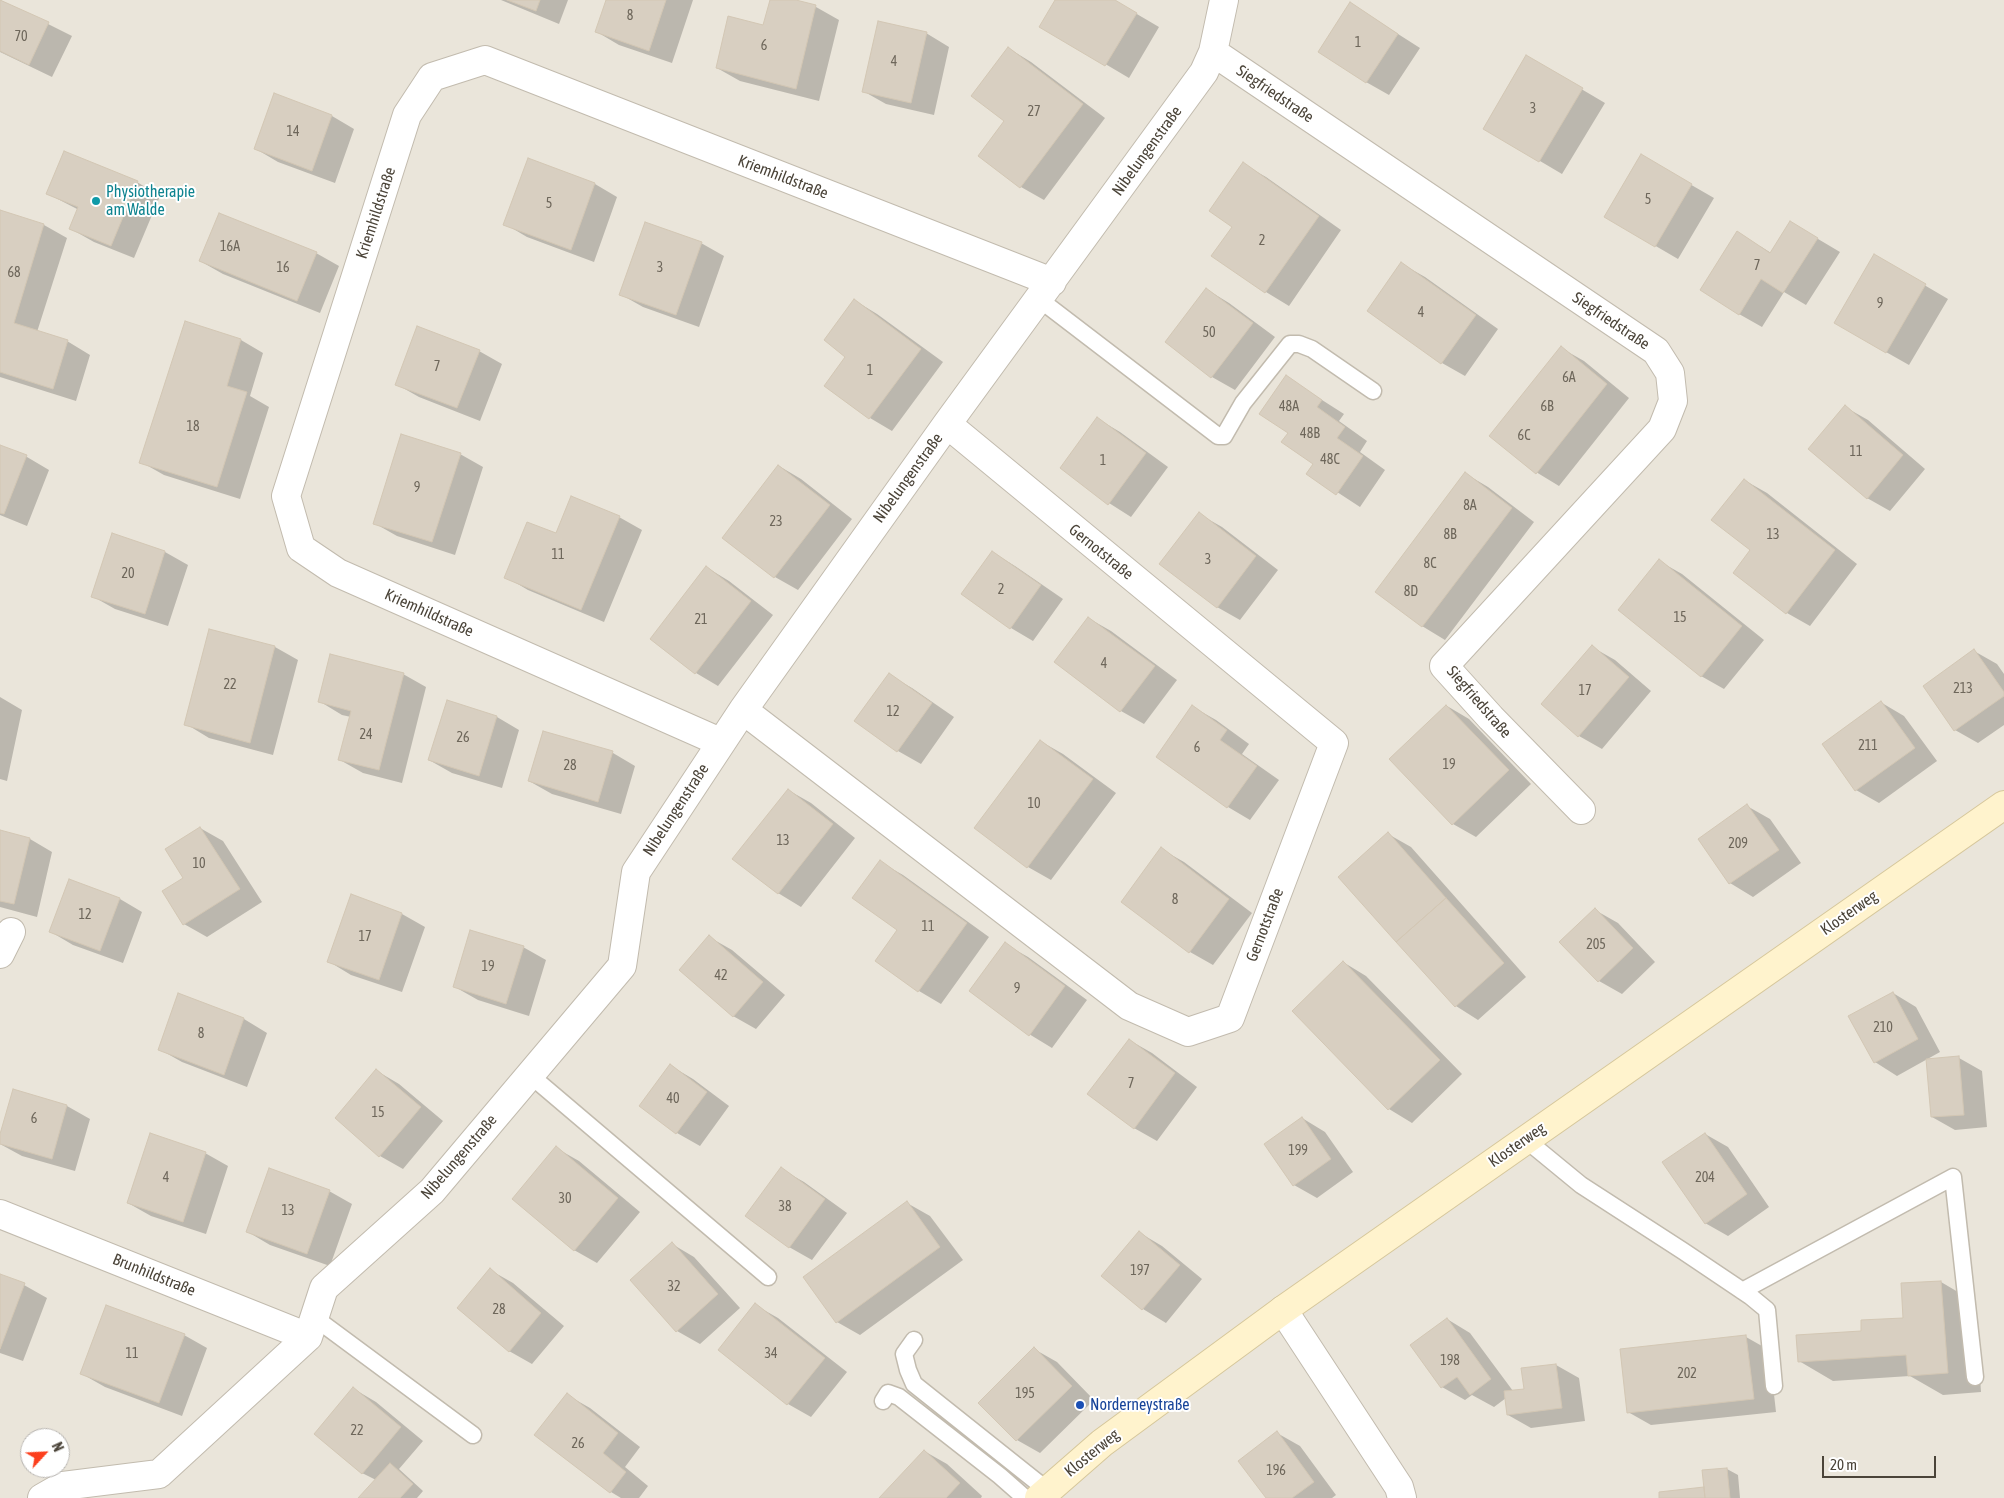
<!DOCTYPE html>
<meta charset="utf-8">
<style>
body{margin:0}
#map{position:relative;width:2004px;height:1498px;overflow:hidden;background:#f6f3ec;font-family:"Asap Condensed",sans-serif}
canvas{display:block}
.north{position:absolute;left:20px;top:1428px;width:50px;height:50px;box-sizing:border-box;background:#fff;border:1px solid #b7b4b0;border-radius:50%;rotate:65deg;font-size:14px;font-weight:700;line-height:20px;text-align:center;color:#4b4439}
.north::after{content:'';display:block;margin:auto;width:18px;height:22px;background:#fc3f1d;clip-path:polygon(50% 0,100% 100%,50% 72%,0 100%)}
.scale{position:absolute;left:1822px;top:1456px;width:114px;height:22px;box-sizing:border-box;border:2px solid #4b4439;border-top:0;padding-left:6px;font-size:15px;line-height:18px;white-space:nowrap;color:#4b4439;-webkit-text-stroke:4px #fff;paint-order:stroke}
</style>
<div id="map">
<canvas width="2004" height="1498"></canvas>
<div class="north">N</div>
<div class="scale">20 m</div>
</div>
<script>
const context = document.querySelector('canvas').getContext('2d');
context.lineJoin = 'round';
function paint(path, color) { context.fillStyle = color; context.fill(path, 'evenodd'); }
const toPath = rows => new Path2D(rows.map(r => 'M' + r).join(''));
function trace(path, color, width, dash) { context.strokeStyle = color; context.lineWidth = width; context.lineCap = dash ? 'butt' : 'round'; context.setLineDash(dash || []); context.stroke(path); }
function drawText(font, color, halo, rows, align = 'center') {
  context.font = font + ' "Asap Condensed",sans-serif'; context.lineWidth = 4; context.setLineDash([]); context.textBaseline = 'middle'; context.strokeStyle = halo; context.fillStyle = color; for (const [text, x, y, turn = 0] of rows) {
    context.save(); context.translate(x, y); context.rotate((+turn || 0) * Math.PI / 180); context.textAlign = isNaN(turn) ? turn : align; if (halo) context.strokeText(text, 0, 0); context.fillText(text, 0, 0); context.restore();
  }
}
const residential = toPath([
 [0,0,2004,0,2004,1498,0,1498],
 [30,1438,60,1438,60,1468,30,1468]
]);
const shadow = toPath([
 [0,0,72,36,52,77,0,52],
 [501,0,568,0,559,24],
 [607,0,693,0,672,63,619,45,597,32],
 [771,0,791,0,816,7,839,20,819,101,740,81,717,68,764,26],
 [1056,0,1113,0,1159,27,1129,78,1041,26],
 [1351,4,1420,48,1389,95,1366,82],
 [926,33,949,47,934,115,886,104,863,91],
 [1008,48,1031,62,1105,118,1044,200,1021,187,980,155,1006,121],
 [1527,57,1605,103,1562,174,1484,128],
 [332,116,354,129,335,183,278,162,256,149],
 [1641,156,1714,198,1678,259,1606,217],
 [1243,164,1266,177,1341,230,1289,306,1266,292,1213,255,1234,226],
 [137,182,160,196,134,258,94,242,71,229,79,210,48,194],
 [595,184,617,197,594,262,527,237,505,224],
 [0,211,44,225,67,238,37,332,67,341,90,355,76,401,0,377],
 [1813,236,1840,252,1806,305,1784,292,1762,327,1739,314,1760,246,1771,253],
 [701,243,724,256,699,327,643,307,620,294],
 [316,253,339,266,320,313,223,274,200,261],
 [1875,256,1948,299,1909,365,1886,352],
 [1402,264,1425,277,1498,329,1465,376,1442,363,1368,311],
 [1206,289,1229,303,1275,337,1235,390,1212,377,1167,342],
 [854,300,877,314,943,362,892,431,870,418],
 [241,340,263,353,250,396,269,407,240,499,164,475,141,462],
 [1561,348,1584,361,1629,398,1559,486,1536,472],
 [479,351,502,364,480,421,419,397,396,384],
 [1286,377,1344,414,1339,421,1367,441,1360,452,1385,470,1360,507,1308,473,1315,464,1289,432],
 [1845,407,1868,420,1925,469,1890,511,1867,498],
 [1098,419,1120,432,1168,467,1131,517,1109,503],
 [0,446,27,457,49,470,27,526,0,515],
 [460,454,483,467,455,555,397,536,374,523],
 [779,466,801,479,852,519,798,590,775,577,723,538],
 [1466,474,1488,487,1534,522,1445,640,1422,626],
 [1744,480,1767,493,1857,564,1810,626,1787,613,1735,573,1752,550],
 [1199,514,1222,527,1278,570,1240,620,1217,607],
 [619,517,642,530,604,622,528,590,506,577,557,535],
 [113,535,165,552,188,565,168,626,115,609,92,596],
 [992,552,1015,566,1063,599,1033,641,1011,628],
 [1659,561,1682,574,1764,640,1724,689,1701,676],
 [706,567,729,581,773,615,718,686,696,673],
 [1088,618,1111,631,1177,680,1144,724,1121,711],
 [210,630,275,647,298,660,273,755,209,738,186,724],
 [1592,647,1615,660,1651,691,1602,749,1579,736,1542,704],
 [1974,651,1997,664,2004,674,2004,725,1978,743,1955,730],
 [403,674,426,687,402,783,363,773,340,760,351,717,342,715,319,701],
 [889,675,912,688,954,717,921,764,898,751,856,721],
 [0,697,22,710,7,781,0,779],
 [1882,703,1904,716,1937,761,1879,803,1856,790],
 [1447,706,1469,719,1531,784,1476,837,1453,824,1391,759],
 [1193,707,1216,720,1249,744,1242,754,1279,780,1250,820,1228,807],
 [497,717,519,730,502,788,452,773,429,760],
 [543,732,613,753,635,766,621,814,552,794,529,781],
 [1040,741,1063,754,1116,793,1051,880,1028,867,976,828],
 [788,790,811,803,855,838,801,907,778,893],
 [1747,806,1770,819,1801,863,1753,897,1730,883,1700,839],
 [200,828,223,841,262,902,207,937,184,924,185,878],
 [0,831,30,839,52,852,37,917,0,907],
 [1388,834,1411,847,1526,977,1478,1020,1456,1006],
 [1161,849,1184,862,1252,913,1213,965,1190,952],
 [880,862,903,875,989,937,941,1004,919,991,899,930],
 [352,896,402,914,425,927,402,992,351,975,328,961],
 [120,899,142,912,123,963,73,945,51,932],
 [1595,910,1618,923,1655,962,1622,994,1599,981],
 [709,937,732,950,785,995,756,1029,733,1016],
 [1005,944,1028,957,1087,1000,1052,1048,1029,1034],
 [523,947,546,960,529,1016,478,1000,455,987],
 [1343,962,1366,976,1462,1074,1412,1123,1389,1109,1293,1011],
 [1893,993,1916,1007,1940,1052,1897,1076,1875,1062],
 [179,995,244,1019,267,1033,247,1087,182,1062,159,1049],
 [1129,1040,1152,1053,1197,1087,1157,1141,1134,1128],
 [1959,1058,1982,1071,1987,1127,1955,1130,1932,1117],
 [671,1066,693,1079,729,1106,700,1146,677,1133],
 [377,1071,399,1084,443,1121,403,1169,380,1156,337,1118],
 [13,1091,67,1106,90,1119,75,1171,22,1156,0,1144],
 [1302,1118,1325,1132,1353,1172,1317,1198,1294,1185],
 [1705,1134,1728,1147,1769,1207,1728,1236,1705,1223],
 [556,1148,579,1161,640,1212,597,1263,574,1250],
 [205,1153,228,1166,206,1234,151,1216,128,1203],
 [781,1169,804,1182,847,1213,812,1260,789,1247],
 [329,1191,352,1204,330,1266,270,1245,248,1232],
 [907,1203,930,1216,963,1260,860,1335,837,1322],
 [1140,1233,1162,1246,1202,1279,1166,1323,1143,1309,1103,1276],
 [672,1244,694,1257,740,1308,700,1344,677,1331],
 [490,1270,513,1283,564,1326,532,1364,509,1351],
 [0,1276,24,1285,47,1298,23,1361,0,1353],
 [1941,1282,1975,1302,1981,1392,1943,1395,1910,1376,1833,1381,1799,1361,1863,1332,1905,1319,1903,1284],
 [755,1305,778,1318,847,1372,811,1417,788,1404,719,1350],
 [1447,1319,1470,1333,1513,1391,1525,1390,1556,1365,1579,1378,1585,1421,1531,1428,1508,1415,1506,1398,1494,1407,1472,1395,1465,1400,1442,1387],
 [184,1335,207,1348,182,1416,105,1387,82,1374],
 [1746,1337,1769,1350,1776,1412,1651,1425,1628,1412],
 [1034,1349,1057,1362,1094,1400,1040,1453,1017,1440,980,1403],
 [354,1389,376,1402,423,1441,399,1469,423,1491,417,1498,360,1498,376,1480,362,1473],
 [567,1395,590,1408,640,1447,625,1467,648,1486,639,1498,621,1498,611,1492,536,1435],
 [1277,1433,1300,1446,1336,1495,1332,1498,1267,1498],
 [924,1451,947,1464,982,1496,981,1498,881,1498],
 [1727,1469,1738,1475,1740,1498,1661,1498,1705,1488]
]);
const building = toPath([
 [0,0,49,22,29,65,0,51,0,0],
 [507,0,540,0,536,11,507,0],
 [606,0,666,0,649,51,595,32,606,0],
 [770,0,796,0,816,5,796,89,716,68,728,16,763,25,770,0],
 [1055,0,1115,0,1137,13,1105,66,1039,27,1055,0],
 [1350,2,1398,34,1366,83,1318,52,1350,2],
 [878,21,927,32,911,103,862,92,878,21],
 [1008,47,1083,104,1020,188,978,156,1004,121,971,96,1008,47],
 [1526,55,1583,88,1539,162,1483,129,1526,55],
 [274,93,332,115,312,171,254,149,274,93],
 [64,151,138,181,111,246,69,229,78,207,46,194,64,151],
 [1641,154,1692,184,1655,247,1604,217,1641,154],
 [528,158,595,183,571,250,503,225,528,158],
 [1243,162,1319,216,1265,293,1211,256,1232,227,1209,211,1243,162],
 [0,210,44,224,14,323,68,340,53,389,0,372,0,210],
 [219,213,317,252,297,301,199,261,219,213],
 [1790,221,1818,238,1783,293,1761,279,1739,315,1700,290,1737,231,1770,253,1790,221],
 [645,222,702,242,676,315,619,295,645,222],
 [1874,254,1926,284,1886,353,1834,323,1874,254],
 [1401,262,1476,315,1441,364,1367,311,1401,262],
 [1206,288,1253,323,1211,378,1165,342,1206,288],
 [854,299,921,349,869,419,824,386,845,357,824,340,854,299],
 [185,321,241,339,227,386,247,392,217,487,139,463,185,321],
 [417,326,480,350,457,408,395,385,417,326],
 [1561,346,1607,384,1536,474,1489,436,1561,346],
 [1286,375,1322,400,1317,407,1345,427,1337,438,1363,456,1336,495,1306,474,1313,464,1281,442,1288,433,1259,414,1286,375],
 [1845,405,1903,455,1867,499,1808,449,1845,405],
 [1097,417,1146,453,1108,505,1060,468,1097,417],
 [401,434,461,453,432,542,373,524,401,434],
 [0,445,27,455,4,514,0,513,0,445],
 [778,465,830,505,774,578,722,538,778,465],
 [1465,472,1512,508,1422,627,1375,592,1465,472],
 [1744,479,1835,550,1786,614,1733,573,1750,550,1711,520,1744,479],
 [571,496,620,516,581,610,504,578,527,522,556,533,571,496],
 [1199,512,1256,556,1217,608,1159,564,1199,512],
 [112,533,165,551,145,614,91,597,112,533],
 [992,551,1041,585,1010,629,961,594,992,551],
 [1659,559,1742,626,1701,677,1618,610,1659,559],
 [706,566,751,601,695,674,650,639,706,566],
 [1088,617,1155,666,1120,712,1054,662,1088,617],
 [209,629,275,646,250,743,184,725,209,629],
 [1592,645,1629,677,1578,737,1541,704,1592,645],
 [1974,649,2004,692,2004,696,1954,731,1923,686,1974,649],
 [330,654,404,673,379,770,338,760,351,711,318,702,330,654],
 [889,673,932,703,897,752,854,721,889,673],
 [447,700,497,716,479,776,428,760,447,700],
 [1881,701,1915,748,1855,791,1822,744,1881,701],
 [1192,705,1227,730,1220,740,1257,766,1227,808,1156,757,1192,705],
 [1446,705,1509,770,1452,825,1389,759,1446,705],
 [543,731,613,751,598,802,528,781,543,731],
 [1040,740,1093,779,1027,868,974,828,1040,740],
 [788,789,833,824,778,894,732,859,788,789],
 [1747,804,1779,850,1729,884,1698,839,1747,804],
 [200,827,240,889,183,925,162,891,183,878,165,849,200,827],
 [0,830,30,838,14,904,0,901,0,830],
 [1388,832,1446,898,1396,942,1338,877,1388,832],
 [1161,847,1229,899,1189,953,1121,902,1161,847],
 [880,860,967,923,918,992,875,961,897,930,852,898,880,860],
 [69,879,120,898,100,951,49,932,69,879],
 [351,894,402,913,379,980,327,962,351,894],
 [1446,898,1504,963,1455,1007,1396,942,1446,898],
 [1595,908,1633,948,1598,982,1559,942,1595,908],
 [470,930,524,946,506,1004,453,987,470,930],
 [709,935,763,982,733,1017,679,970,709,935],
 [1005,942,1065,986,1029,1036,969,991,1005,942],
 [1343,961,1440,1060,1388,1110,1292,1011,1343,961],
 [1893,992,1918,1039,1874,1063,1848,1016,1893,992],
 [178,993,244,1018,224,1075,158,1050,178,993],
 [1129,1039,1175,1073,1134,1129,1087,1094,1129,1039],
 [1959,1056,1964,1115,1931,1117,1926,1059,1959,1056],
 [670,1064,707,1092,676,1134,639,1106,670,1064],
 [376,1069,421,1107,379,1157,335,1118,376,1069],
 [13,1089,67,1105,52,1159,0,1144,0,1134,13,1089],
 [1302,1117,1331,1159,1293,1186,1264,1144,1302,1117],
 [150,1133,206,1152,183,1222,127,1203,150,1133],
 [1705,1133,1747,1194,1705,1224,1662,1162,1705,1133],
 [556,1146,618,1198,574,1251,512,1199,556,1146],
 [781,1167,825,1199,789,1248,745,1216,781,1167],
 [269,1168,330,1190,307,1254,246,1232,269,1168],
 [907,1201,940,1247,836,1323,803,1277,907,1201],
 [1139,1231,1180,1265,1142,1310,1101,1276,1139,1231],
 [672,1242,718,1294,676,1332,630,1280,672,1242],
 [490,1268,541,1313,509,1352,457,1308,490,1268],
 [0,1274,25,1283,0,1349,0,1274],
 [1941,1281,1948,1373,1908,1376,1906,1355,1798,1362,1796,1335,1861,1331,1861,1320,1903,1318,1901,1283,1941,1281],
 [755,1303,825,1358,787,1405,718,1350,755,1303],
 [106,1305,185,1334,159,1403,80,1374,106,1305],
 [1447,1318,1491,1379,1470,1395,1457,1377,1441,1388,1410,1345,1447,1318],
 [1746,1335,1754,1399,1627,1413,1620,1349,1746,1335],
 [1034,1347,1072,1386,1016,1441,978,1403,1034,1347],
 [1556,1364,1562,1408,1507,1415,1504,1391,1524,1389,1521,1368,1556,1364],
 [353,1387,401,1427,362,1474,314,1434,353,1387],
 [567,1393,618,1433,603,1453,626,1472,610,1493,534,1435,567,1393],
 [1277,1431,1314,1482,1292,1498,1266,1498,1238,1461,1277,1431],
 [924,1450,960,1483,946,1498,879,1498,924,1450],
 [390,1463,413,1484,400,1498,358,1498,390,1463],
 [1727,1468,1730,1498,1705,1498,1702,1470,1727,1468],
 [1704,1487,1705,1498,1659,1498,1659,1492,1704,1487]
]);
const lane = toPath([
 [1039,299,1218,436,1224,436,1243,403,1290,344,1299,344,1312,349,1373,391],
 [530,1075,768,1277],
 [1525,1139,1581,1185,1683,1251,1750,1296,1767,1310,1774,1386],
 [1742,1291,1953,1177,1975,1377],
 [315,1318,473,1435],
 [914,1340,904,1354,908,1370,914,1384,1047,1490],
 [883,1401,888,1393,899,1397,1000,1476,1025,1498]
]);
const street = toPath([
 [1213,52,1656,351,1670,373,1673,401,1662,429,1444,666,1491,718,1581,810],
 [743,710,1129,1006,1188,1032,1230,1018,1334,743,947,424],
 [720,742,338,573,301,548,286,496,407,115,432,77,485,60,1052,282],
 [0,954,11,932],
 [0,1214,308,1337],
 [1283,1310,1399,1487,1402,1498],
 [42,1498,63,1486,159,1474,308,1337,324,1288,432,1191,622,966,636,872,743,710,947,424,1204,72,1213,52,1224,0]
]);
const secondary = toPath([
 [1039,1498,1102,1443,1283,1310,2004,805]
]);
const markers = [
 [96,201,5,"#0f9aa8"],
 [1080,1405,5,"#1a4fb4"]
];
const numberNames = [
 ["8",630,16],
 ["70",21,37],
 ["1",1358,43],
 ["6",764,46],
 ["4",894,62],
 ["3",1533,109],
 ["27",1034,112],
 ["14",293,132],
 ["5",1648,200],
 ["5",549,204],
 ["2",1262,241],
 ["16A",230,247],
 ["7",1757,266],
 ["16",283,268],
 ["3",660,268],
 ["68",14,273],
 ["9",1880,304],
 ["4",1421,313],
 ["50",1209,333],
 ["7",437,367],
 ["1",870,371],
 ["6A",1569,378],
 ["48A",1289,407],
 ["6B",1547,407],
 ["18",193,427],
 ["48B",1310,434],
 ["6C",1524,436],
 ["11",1856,452],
 ["48C",1330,460],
 ["1",1103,461],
 ["9",417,488],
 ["8A",1470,506],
 ["23",776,522],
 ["8B",1450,535],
 ["13",1773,535],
 ["11",558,555],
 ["3",1208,560],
 ["8C",1430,564],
 ["20",128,574],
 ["2",1001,590],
 ["8D",1411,592],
 ["15",1680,618],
 ["21",701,620],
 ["4",1104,664],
 ["22",230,685],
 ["213",1963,689],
 ["17",1585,691],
 ["12",893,712],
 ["24",366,735],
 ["26",463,738],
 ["211",1868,746],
 ["6",1197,748],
 ["19",1449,765],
 ["28",570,766],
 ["10",1034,804],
 ["13",783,841],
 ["209",1738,844],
 ["10",199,864],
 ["8",1175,900],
 ["12",85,915],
 ["11",928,927],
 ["17",365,937],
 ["205",1596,945],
 ["19",488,967],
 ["42",721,976],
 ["9",1017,989],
 ["210",1883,1028],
 ["8",201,1034],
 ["7",1131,1084],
 ["40",673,1099],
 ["15",378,1113],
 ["6",34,1119],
 ["199",1298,1151],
 ["4",166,1178],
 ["204",1705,1178],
 ["30",565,1199],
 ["38",785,1207],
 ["13",288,1211],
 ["197",1140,1271],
 ["32",674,1287],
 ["28",499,1310],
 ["11",132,1354],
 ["34",771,1354],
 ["198",1450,1361],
 ["202",1687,1374],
 ["195",1025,1394],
 ["22",357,1431],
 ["26",578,1444],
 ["196",1276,1471]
];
const streetNames = [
 ["Siegfriedstraße",1275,94,34],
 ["Nibelungenstraße",1147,151,-54],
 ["Kriemhildstraße",783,177,21],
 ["Kriemhildstraße",376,213,-72],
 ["Siegfriedstraße",1611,321,34],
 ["Nibelungenstraße",908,478,-54],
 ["Gernotstraße",1101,552,39],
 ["Kriemhildstraße",429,613,24],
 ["Siegfriedstraße",1479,702,49],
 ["Nibelungenstraße",676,810,-57],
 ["Klosterweg",1849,913,-35],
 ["Gernotstraße",1265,925,-69],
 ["Klosterweg",1517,1145,-35],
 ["Nibelungenstraße",459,1157,-49],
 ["Brunhildstraße",154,1275,22],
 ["Klosterweg",1092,1453,-39]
];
const cultureNames = [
 ["Physiotherapie",106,192],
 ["am Walde",106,210]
];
const transitNames = [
 ["Norderneystraße",1090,1405]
];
paint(residential, '#eae5da');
paint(shadow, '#0003');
paint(building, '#d8cfc1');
trace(building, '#d3c7b4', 1);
trace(lane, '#c2bbae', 19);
trace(street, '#c2bbae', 30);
trace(secondary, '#d6c79b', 30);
trace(lane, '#fff', 16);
trace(street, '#fff', 28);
trace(secondary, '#fff3cd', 28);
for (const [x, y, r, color] of markers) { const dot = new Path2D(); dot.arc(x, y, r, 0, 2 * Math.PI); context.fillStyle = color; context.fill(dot); trace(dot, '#fff', 2); }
drawText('14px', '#6e675b', null, numberNames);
drawText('16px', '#4b4439', '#fff', streetNames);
drawText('16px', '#0d838f', '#fff', cultureNames, 'left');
drawText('16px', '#164399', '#fff', transitNames, 'left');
</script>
